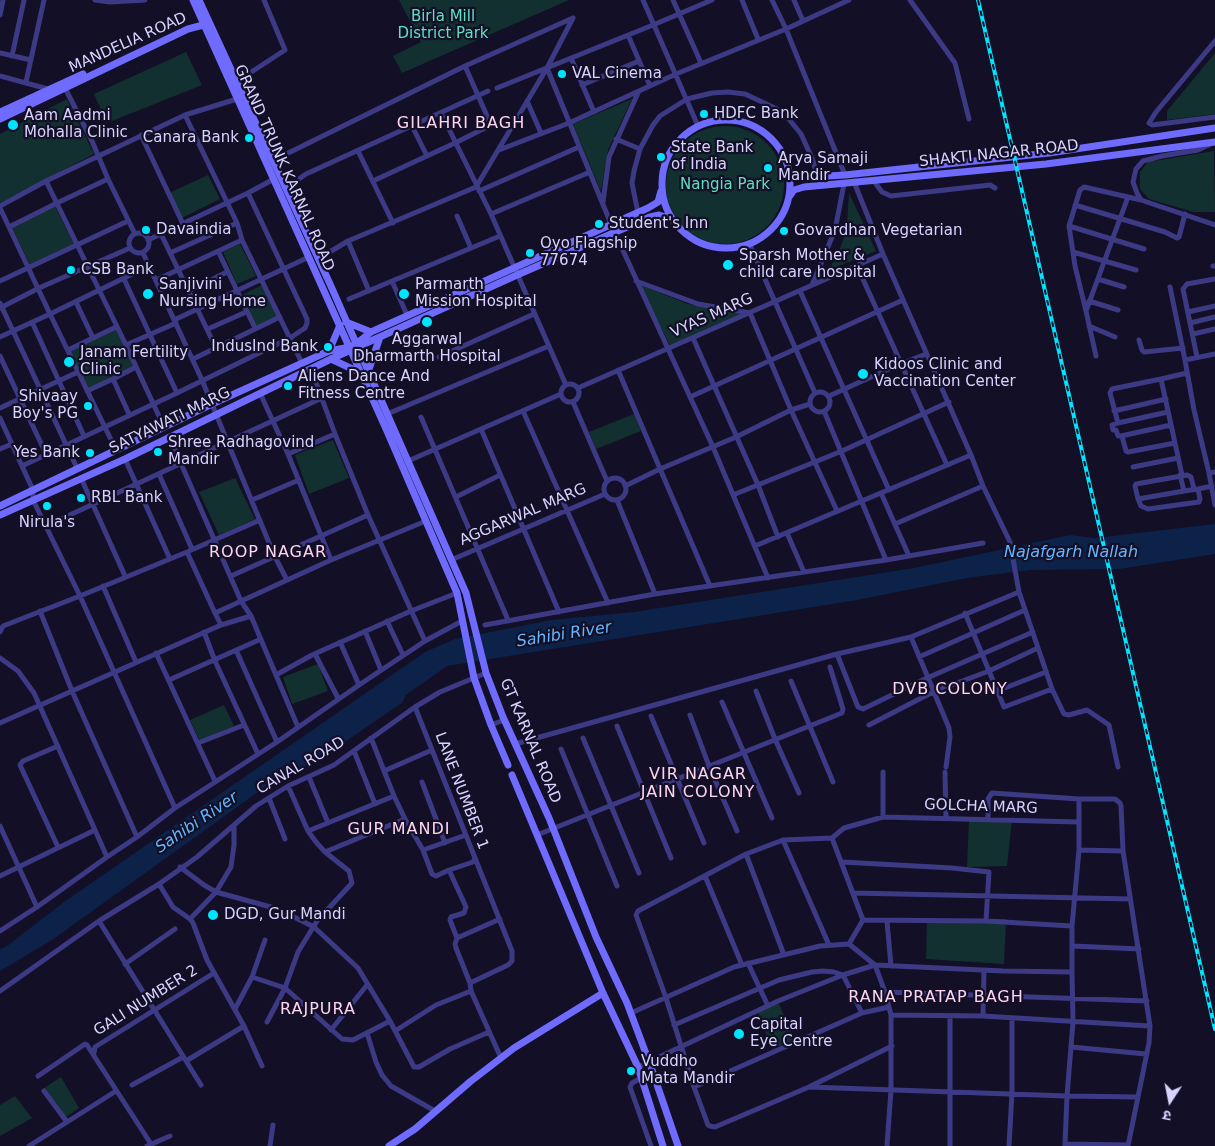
<!DOCTYPE html>
<meta charset="utf-8">
<style>
body{margin:0}
#map{position:relative;width:1215px;height:1146px;overflow:hidden;background:#130f26;font-family:"DejaVu Sans","Noto Sans Devanagari",sans-serif}
canvas{display:block}
.north{position:absolute;left:1145px;top:1076px;width:50px;height:50px;-webkit-text-stroke:4px #130f26;paint-order:stroke;rotate:191deg;font-size:14px;font-weight:700;line-height:20px;text-align:center;color:#d9d4ff}
.north::after{content:'';display:block;margin:auto;width:18px;height:22px;background:#d9d4ff;clip-path:polygon(50% 0,100% 100%,50% 72%,0 100%)}
</style>
<div id="map">
<canvas width="1215" height="1146"></canvas>
<div class="north">उ</div>
</div>
<script>
const context = document.querySelector('canvas').getContext('2d');
context.lineJoin = 'round';
function paint(path, color) { context.fillStyle = color; context.fill(path, 'evenodd'); }
const toPath = rows => new Path2D(rows.map(r => 'M' + r).join(''));
function trace(path, color, width, dash) { context.strokeStyle = color; context.lineWidth = width; context.lineCap = dash ? 'butt' : 'round'; context.setLineDash(dash || []); context.stroke(path); }
function drawText(font, color, halo, rows, align = 'center') {
  context.font = font + ' "DejaVu Sans",sans-serif'; context.lineWidth = 4.5; context.setLineDash([]); context.textBaseline = 'middle'; context.strokeStyle = halo; context.fillStyle = color; for (const [text, x, y, turn = 0] of rows) {
    context.save(); context.translate(x, y); context.rotate((+turn || 0) * Math.PI / 180); context.textAlign = isNaN(turn) ? turn : align; if (halo) context.strokeText(text, 0, 0); context.fillText(text, 0, 0); context.restore();
  }
}
const green = toPath([
 [399,0,569,0,402,73,393,56,421,42],
 [186,52,202,85,107,123,94,94],
 [1215,53,1215,114,1167,120,1167,111],
 [67,99,94,154,0,203,0,134],
 [632,99,608,150,601,191,573,124],
 '666 185a59 59 0 1 1 118 0a59 59 0 1 1-118 0Z',
 [1214,151,1215,212,1193,212,1149,199,1140,189,1140,172,1148,162],
 [208,175,220,199,180,219,169,193],
 [849,193,876,251,829,270,838,253,844,238,847,223],
 [55,206,74,244,30,265,12,227],
 [240,244,256,276,237,284,223,252],
 [262,285,278,316,255,327,240,296],
 [640,285,688,304,741,314,670,345],
 [116,329,134,367,88,389,70,351],
 [634,414,641,431,596,449,589,432],
 [333,440,349,478,309,494,295,455],
 [235,478,255,519,219,535,199,492],
 [318,664,328,691,292,704,283,677],
 [224,705,234,726,200,741,190,720],
 [969,820,1012,820,1007,866,967,867],
 [927,919,1006,919,1004,964,926,959],
 [778,1001,794,1040,772,1049,757,1010],
 [61,1077,79,1108,62,1120,43,1089],
 [15,1096,32,1118,0,1136,0,1105]
]);
const water = toPath([
 [1215,524,1215,554,1119,569,1030,570,967,578,857,600,447,666,406,695,402,703,327,754,258,792,52,940,0,971,0,949,7,946,64,902,425,652,455,639,551,620,634,612,914,568,1070,535,1095,538]
]);
const street = toPath([
 [95,0,110,2,145,0],
 [643,0,698,126],
 [673,0,701,63],
 [742,0,758,39],
 [772,0,786,29,845,175],
 [794,0,803,21],
 [910,0,955,63,969,119],
 [0,15,3,0],
 [628,35,650,86],
 [1215,41,1156,112,1149,123,1152,125,1215,117],
 [0,53,31,60],
 [12,56,24,0],
 [571,58,594,112],
 [547,68,611,224],
 [0,76,48,89],
 [26,82,44,0],
 [236,82,285,50,264,0],
 [582,85,639,61],
 [64,86,92,141,108,179,135,234],
 [497,88,653,25,712,0],
 [527,101,541,133],
 [441,113,491,214,566,385],
 [185,115,237,223,242,240,302,363],
 [412,126,427,156],
 [141,135,183,224],
 [616,139,640,149],
 [1213,143,1198,150,1162,156,1143,161,1136,169,1133,182,1137,193,1141,200,1215,225],
 [499,150,569,123,676,74,786,29,849,0],
 [358,151,393,223],
 [272,161,465,66,573,18],
 [873,180,882,192,891,196,990,185,995,188],
 [46,181,126,345],
 [373,181,455,143,491,125,465,66],
 [854,182,883,254,971,455,983,486,1010,542,1019,592,1052,689,1064,714,1069,715,1087,710,1109,725,1118,767],
 [286,188,306,174,488,91],
 [479,191,579,147],
 [1128,197,1084,187,1080,190,1069,226,1075,266,1086,311,1128,197,1141,200],
 [603,202,609,157,638,93],
 [1075,205,1165,232,1177,238,1179,237,1185,214],
 [0,206,46,181,185,115,237,99],
 [0,208,50,314,149,266],
 [638,213,632,183,634,171,640,149,653,125,660,116,687,99,712,93,728,92,745,94,777,109,788,118,801,134,812,158,818,178],
 [491,214,590,172],
 [457,216,471,248],
 [1069,226,1144,249],
 [9,227,57,203,108,179],
 [615,233,713,447,768,578],
 '129 243a10 10 0 1 1 20 0a10 10 0 1 1-20 0Z',
 [161,234,216,348],
 [148,240,248,193,274,179],
 [348,241,369,291],
 [750,245,815,393],
 [218,251,255,328],
 [1073,252,1136,270],
 [143,253,202,380,274,555,287,580],
 [170,253,237,223],
 [318,259,348,241,476,187,547,68,573,18],
 [857,266,947,465],
 [1213,266,1215,266],
 [124,279,177,393,290,338,305,328,307,323,307,319,248,193],
 [1098,279,1124,287],
 [156,280,242,240],
 [0,281,128,221],
 [392,281,407,315],
 [636,281,698,304,750,313,791,410,837,511],
 [812,285,835,230,844,184],
 [1170,287,1185,360,1215,354],
 [189,291,227,272],
 [800,291,889,490],
 [349,299,500,236],
 [1089,301,1118,310],
 [76,302,93,338],
 [0,303,77,468],
 [0,308,39,288,130,248],
 [1086,311,1096,356],
 [1188,312,1215,306],
 [174,320,309,257],
 [32,322,84,436],
 [1190,323,1215,317],
 [1089,326,1115,337],
 [208,329,246,312],
 [1193,334,1215,329],
 [0,337,50,314,116,450],
 [693,338,758,485,778,537],
 [1139,340,1142,350,1144,352,1183,348],
 [68,350,116,327],
 [0,356,46,454],
 [439,357,534,314],
 [1197,357,1183,289,1187,284,1215,279],
 [193,359,280,317],
 [1185,360,1194,410,1209,473,1215,472],
 [311,369,335,434],
 [618,370,710,586],
 [1161,379,1112,389,1110,393,1118,423,1168,412],
 '561 393a9 9 0 1 1 18 0a9 9 0 1 1-18 0Z',
 [578,388,883,254],
 [87,391,113,379],
 '810 402a10 10 0 1 1 20 0a10 10 0 1 1-20 0Z',
 [260,393,288,454,335,434,368,515,425,641],
 [829,396,900,364,926,354],
 [690,397,903,300],
 [573,402,607,481],
 [0,408,78,372],
 [523,411,608,603],
 [824,411,886,560],
 [1114,411,1166,399],
 [129,414,113,379,136,367],
 [387,414,549,346],
 [421,417,508,620],
 [0,418,33,490,33,500,80,596,170,559],
 [1118,423,1112,425,1113,430,1116,430,1118,436,1121,436,1171,425],
 [164,427,126,345,176,323],
 [481,429,559,612],
 [169,436,241,601,251,616,298,727],
 [1122,436,1126,451,1128,452,1175,443],
 [0,449,12,444],
 [288,454,331,560],
 [125,459,170,559,187,552,215,613],
 [408,461,561,394],
 [22,466,177,393],
 [1133,467,1178,458],
 [1209,473,1215,505],
 [159,474,192,549],
 [1180,475,1184,491],
 [1182,475,1161,379,1187,373],
 '604 489a11 11 0 1 1 22 0a11 11 0 1 1-22 0Z',
 [81,478,125,576],
 [625,486,660,469,736,437,791,410,810,404],
 [1194,489,1191,477,1187,475,1136,484,1135,486,1138,499,1184,491,1198,489,1212,486],
 [881,493,909,556],
 [733,495,842,451,949,402],
 [456,497,500,475],
 [1138,499,1141,506,1148,509,1199,502,1200,499,1198,489],
 [252,500,299,480],
 [617,500,655,594],
 [895,524,983,486],
 [46,526,322,398],
 [787,533,804,572],
 [755,546,971,455],
 [189,551,260,520],
 [451,560,605,494],
 [231,576,368,515],
 [103,586,136,662],
 [40,611,72,691,137,837],
 [965,613,1004,707,1052,689],
 [387,621,403,655],
 [221,625,251,616],
 [485,625,655,594,886,560,983,543],
 [365,631,381,670],
 [0,632,3,626,80,596,175,808],
 [204,632,215,661,258,754],
 [911,637,949,728,950,737,946,767],
 [340,642,359,685],
 [236,650,277,742],
 [156,653,215,781],
 [315,654,338,698],
 [837,654,858,707,863,709,927,678,1033,632],
 [919,657,1025,610],
 [0,658,18,671,34,693,107,857,137,837,175,808,277,742,359,685,425,641,462,621],
 [276,675,312,655,411,611,457,593],
 [169,680,261,639],
 [791,681,833,782],
 [756,691,775,739,799,793],
 [997,691,1046,672],
 [722,702,772,818],
 [415,707,512,951,512,961,508,965,470,983,471,991,501,1058],
 [690,715,709,766,737,831],
 [651,716,704,843],
 [0,723,221,625,215,613,331,560,426,521],
 [491,725,504,720],
 [869,725,933,692,989,671,1038,648],
 [617,726,671,858],
 [371,738,394,796,405,819,423,850,432,874,436,876,449,870,466,907,464,913,451,917,450,920,457,938,455,944,456,948,470,983],
 [583,738,639,873],
 [198,743,244,725],
 [515,744,837,654,911,637,1019,592],
 [561,749,617,886],
 [354,751,375,804],
 [384,771,432,750],
 [945,772,946,819],
 [309,777,328,823],
 [422,782,445,843],
 [269,798,285,839],
 [1079,799,1115,799,1120,803,1121,806,1123,851,1150,1026,1149,1043,1128,1146],
 [883,817,883,772],
 [988,820,988,799,992,793,1079,799,1079,850,1072,926],
 [0,826,37,907,0,931],
 [308,831,394,796],
 [537,835,842,713,843,709,830,667],
 [832,838,863,920],
 [783,840,746,854,784,955],
 [58,847,20,765,23,761,58,746],
 [423,850,466,835],
 [1079,850,1123,851],
 [325,852,405,819],
 [746,854,638,911,636,915,666,998,694,1087,708,1125,710,1126,715,1127,809,1087,1067,1096,1138,1097],
 [842,862,952,868,989,872,986,921],
 [180,867,204,885,216,892,278,909,314,927,358,968,390,1021,414,1067,419,1067,450,1049,489,1032],
 [449,870,473,862,475,858],
 [0,876,95,830],
 [705,876,742,965],
 [159,884,173,907,190,919,193,923,207,960,244,1026,262,1066],
 [853,893,1130,899],
 [37,907,107,857],
 [190,919,216,892,231,867,234,845,234,826],
 [99,921,201,1085],
 [887,921,891,966],
 [457,938,500,919],
 [829,945,783,840,832,838,844,828,883,817,1078,822],
 [1073,946,1139,949],
 [748,963,768,1006],
 [125,964,175,929],
 [252,977,285,988,342,1039,353,1040,390,1021],
 [0,991,99,921,159,884,197,857,256,806,288,786,334,765,415,707,440,692,486,673],
 [885,992,1147,1001],
 [235,1009,252,977,265,940],
 [631,1013,734,967,820,946,849,944,875,965,885,992,891,1015,891,1090,887,1146],
 [891,1015,983,1016,1150,1026],
 [983,1016,984,970],
 [267,1022,285,988,298,952,317,921,352,883,349,871,325,852,316,842,308,831,288,786],
 [674,1025,779,980,812,972,823,971,834,972,843,975,862,1013],
 [331,1030,367,985],
 [395,1031,436,1005,471,991],
 [367,1033,376,1062,382,1075,391,1086,435,1111],
 [1071,1047,1146,1054],
 [94,1053,95,1047,214,973],
 [186,1061,244,1026],
 [638,1067,778,1001,843,975,875,965,1003,971,1072,972,1072,926,986,921,863,920,849,944],
 [38,1076,85,1044,87,1045,151,1144],
 [641,1078,632,1083,630,1087,651,1146],
 [132,1085,183,1057],
 [694,1087,862,1013,889,1007],
 [809,1087,892,1046],
 [44,1091,67,1122],
 [1065,1144,1067,1096,1073,1022,1072,972],
 [29,1146,116,1091],
 [147,1146,170,1136],
 [270,1146,273,1125],
 [950,1146,950,1016],
 [1009,1146,1012,1093,1012,1018],
 [1065,1146,1065,1144,1128,1145]
]);
const secondary = toPath([
 [193,0,387,431,457,593,474,678,491,725,508,765],
 [199,0,330,284,466,593,486,673,503,717,549,818,596,937,627,1003,651,1067,678,1146],
 [0,112,83,74],
 [0,119,188,29,207,24],
 '662 184a64 64 0 1 1 128 0a64 64 0 1 1-128 0Z',
 [790,174,793,178,845,175,1049,153,1215,128],
 [789,197,794,190,804,187,1046,164,1215,142],
 [346,322,371,332],
 [329,351,340,325],
 [331,359,361,373],
 [368,372,380,337],
 [0,506,212,404,329,351,350,347,356,344,371,332,648,208,658,202,661,191],
 [0,515,125,459,331,359,517,275,650,217,659,215,672,219],
 [512,775,603,993,638,1067,663,1146],
 [389,1146,415,1129,471,1081,514,1048,603,993]
]);
const rail = toPath([
 [978,0,1215,1029]
]);
const markers = [
 [562,74,5,"#00e5ff"],
 [704,114,5,"#00e5ff"],
 [13,125,6,"#00e5ff"],
 [249,138,5,"#00e5ff"],
 [661,157,5,"#00e5ff"],
 [768,168,5,"#00e5ff"],
 [599,224,5,"#00e5ff"],
 [146,230,5,"#00e5ff"],
 [784,231,5,"#00e5ff"],
 [530,253,5,"#00e5ff"],
 [728,265,6,"#00e5ff"],
 [71,270,5,"#00e5ff"],
 [148,294,6,"#00e5ff"],
 [404,294,6,"#00e5ff"],
 [427,322,6,"#00e5ff"],
 [328,347,5,"#00e5ff"],
 [69,362,6,"#00e5ff"],
 [863,374,6,"#00e5ff"],
 [288,386,5,"#00e5ff"],
 [88,406,5,"#00e5ff"],
 [158,452,5,"#00e5ff"],
 [90,453,5,"#00e5ff"],
 [81,498,5,"#00e5ff"],
 [47,506,5,"#00e5ff"],
 [213,915,6,"#00e5ff"],
 [739,1034,6,"#00e5ff"],
 [631,1071,5,"#00e5ff"]
];
const parkNames = [
 ["Birla Mill",443,17],
 ["District Park",443,34],
 ["Nangia Park",725,185]
];
const streetNames = [
 ["MANDELIA ROAD",128,43,-24],
 ["SHAKTI NAGAR ROAD",999,154,-6],
 ["GRAND TRUNK KARNAL ROAD",284,168,66],
 ["VYAS MARG",712,316,-24],
 ["SATYAWATI MARG",170,421,-26],
 ["AGGARWAL MARG",523,515,-23],
 ["GT KARNAL ROAD",530,741,67],
 ["CANAL ROAD",301,766,-30],
 ["LANE NUMBER 1",461,791,69],
 ["GOLCHA MARG",981,807,2],
 ["GALI NUMBER 2",146,1001,-32]
];
const poiNames = [
 ["VAL Cinema",572,74],
 ["HDFC Bank",714,114],
 ["Aam Aadmi",24,116],
 ["Mohalla Clinic",24,133],
 ["Canara Bank",239,138,"right"],
 ["State Bank",671,148],
 ["of India",671,165],
 ["Arya Samaji",778,159],
 ["Mandir",778,176],
 ["Student's Inn",609,224],
 ["Davaindia",156,230],
 ["Govardhan Vegetarian",794,231],
 ["Oyo Flagship",540,244],
 ["77674",540,261],
 ["Sparsh Mother &",739,256],
 ["child care hospital",739,273],
 ["CSB Bank",81,270],
 ["Sanjivini",159,285],
 ["Nursing Home",159,302],
 ["Parmarth",415,285],
 ["Mission Hospital",415,302],
 ["Aggarwal",427,340,"center"],
 ["Dharmarth Hospital",427,357,"center"],
 ["IndusInd Bank",318,347,"right"],
 ["Janam Fertility",80,353],
 ["Clinic",80,370],
 ["Kidoos Clinic and",874,365],
 ["Vaccination Center",874,382],
 ["Aliens Dance And",298,377],
 ["Fitness Centre",298,394],
 ["Shivaay",78,397,"right"],
 ["Boy's PG",78,414,"right"],
 ["Shree Radhagovind",168,443],
 ["Mandir",168,460],
 ["Yes Bank",80,453,"right"],
 ["RBL Bank",91,498],
 ["Nirula's",47,523,"center"],
 ["DGD, Gur Mandi",224,915],
 ["Capital",750,1025],
 ["Eye Centre",750,1042],
 ["Vuddho",641,1062],
 ["Mata Mandir",641,1079]
];
const neighbourhoodNames = [
 ["GILAHRI BAGH",461,124],
 ["ROOP NAGAR",268,553],
 ["DVB COLONY",950,690],
 ["VIR NAGAR",698,775],
 ["JAIN COLONY",698,793],
 ["GUR MANDI",399,830],
 ["RANA PRATAP BAGH",936,998],
 ["RAJPURA",318,1010]
];
const waterNames = [
 ["Najafgarh Nallah",1071,553],
 ["Sahibi River",564,635,-9],
 ["Sahibi River",197,823,-34]
];
paint(green, '#12302f');
paint(water, '#0c2248');
trace(street, '#3d3a85', 5);
trace(secondary, '#6f6bff', 7);
trace(rail, '#00e5ff', 4);
trace(rail, '#130f26', 2, [5.5]);
for (const [x, y, r, color] of markers) { const dot = new Path2D(); dot.arc(x, y, r, 0, 2 * Math.PI); context.fillStyle = color; context.fill(dot); trace(dot, '#130f26', 2); }
drawText('15px', '#5fe0c0', '#130f26', parkNames);
drawText('15px', '#d9d4ff', '#130f26', streetNames);
drawText('15px', '#d9d4ff', '#130f26', poiNames, 'left');
context.letterSpacing = '1px';
drawText('16px', '#ffd6f0', '#130f26', neighbourhoodNames);
context.letterSpacing = '0px';
drawText('italic 16px', '#62b6ff', '#130f26', waterNames);
</script>
